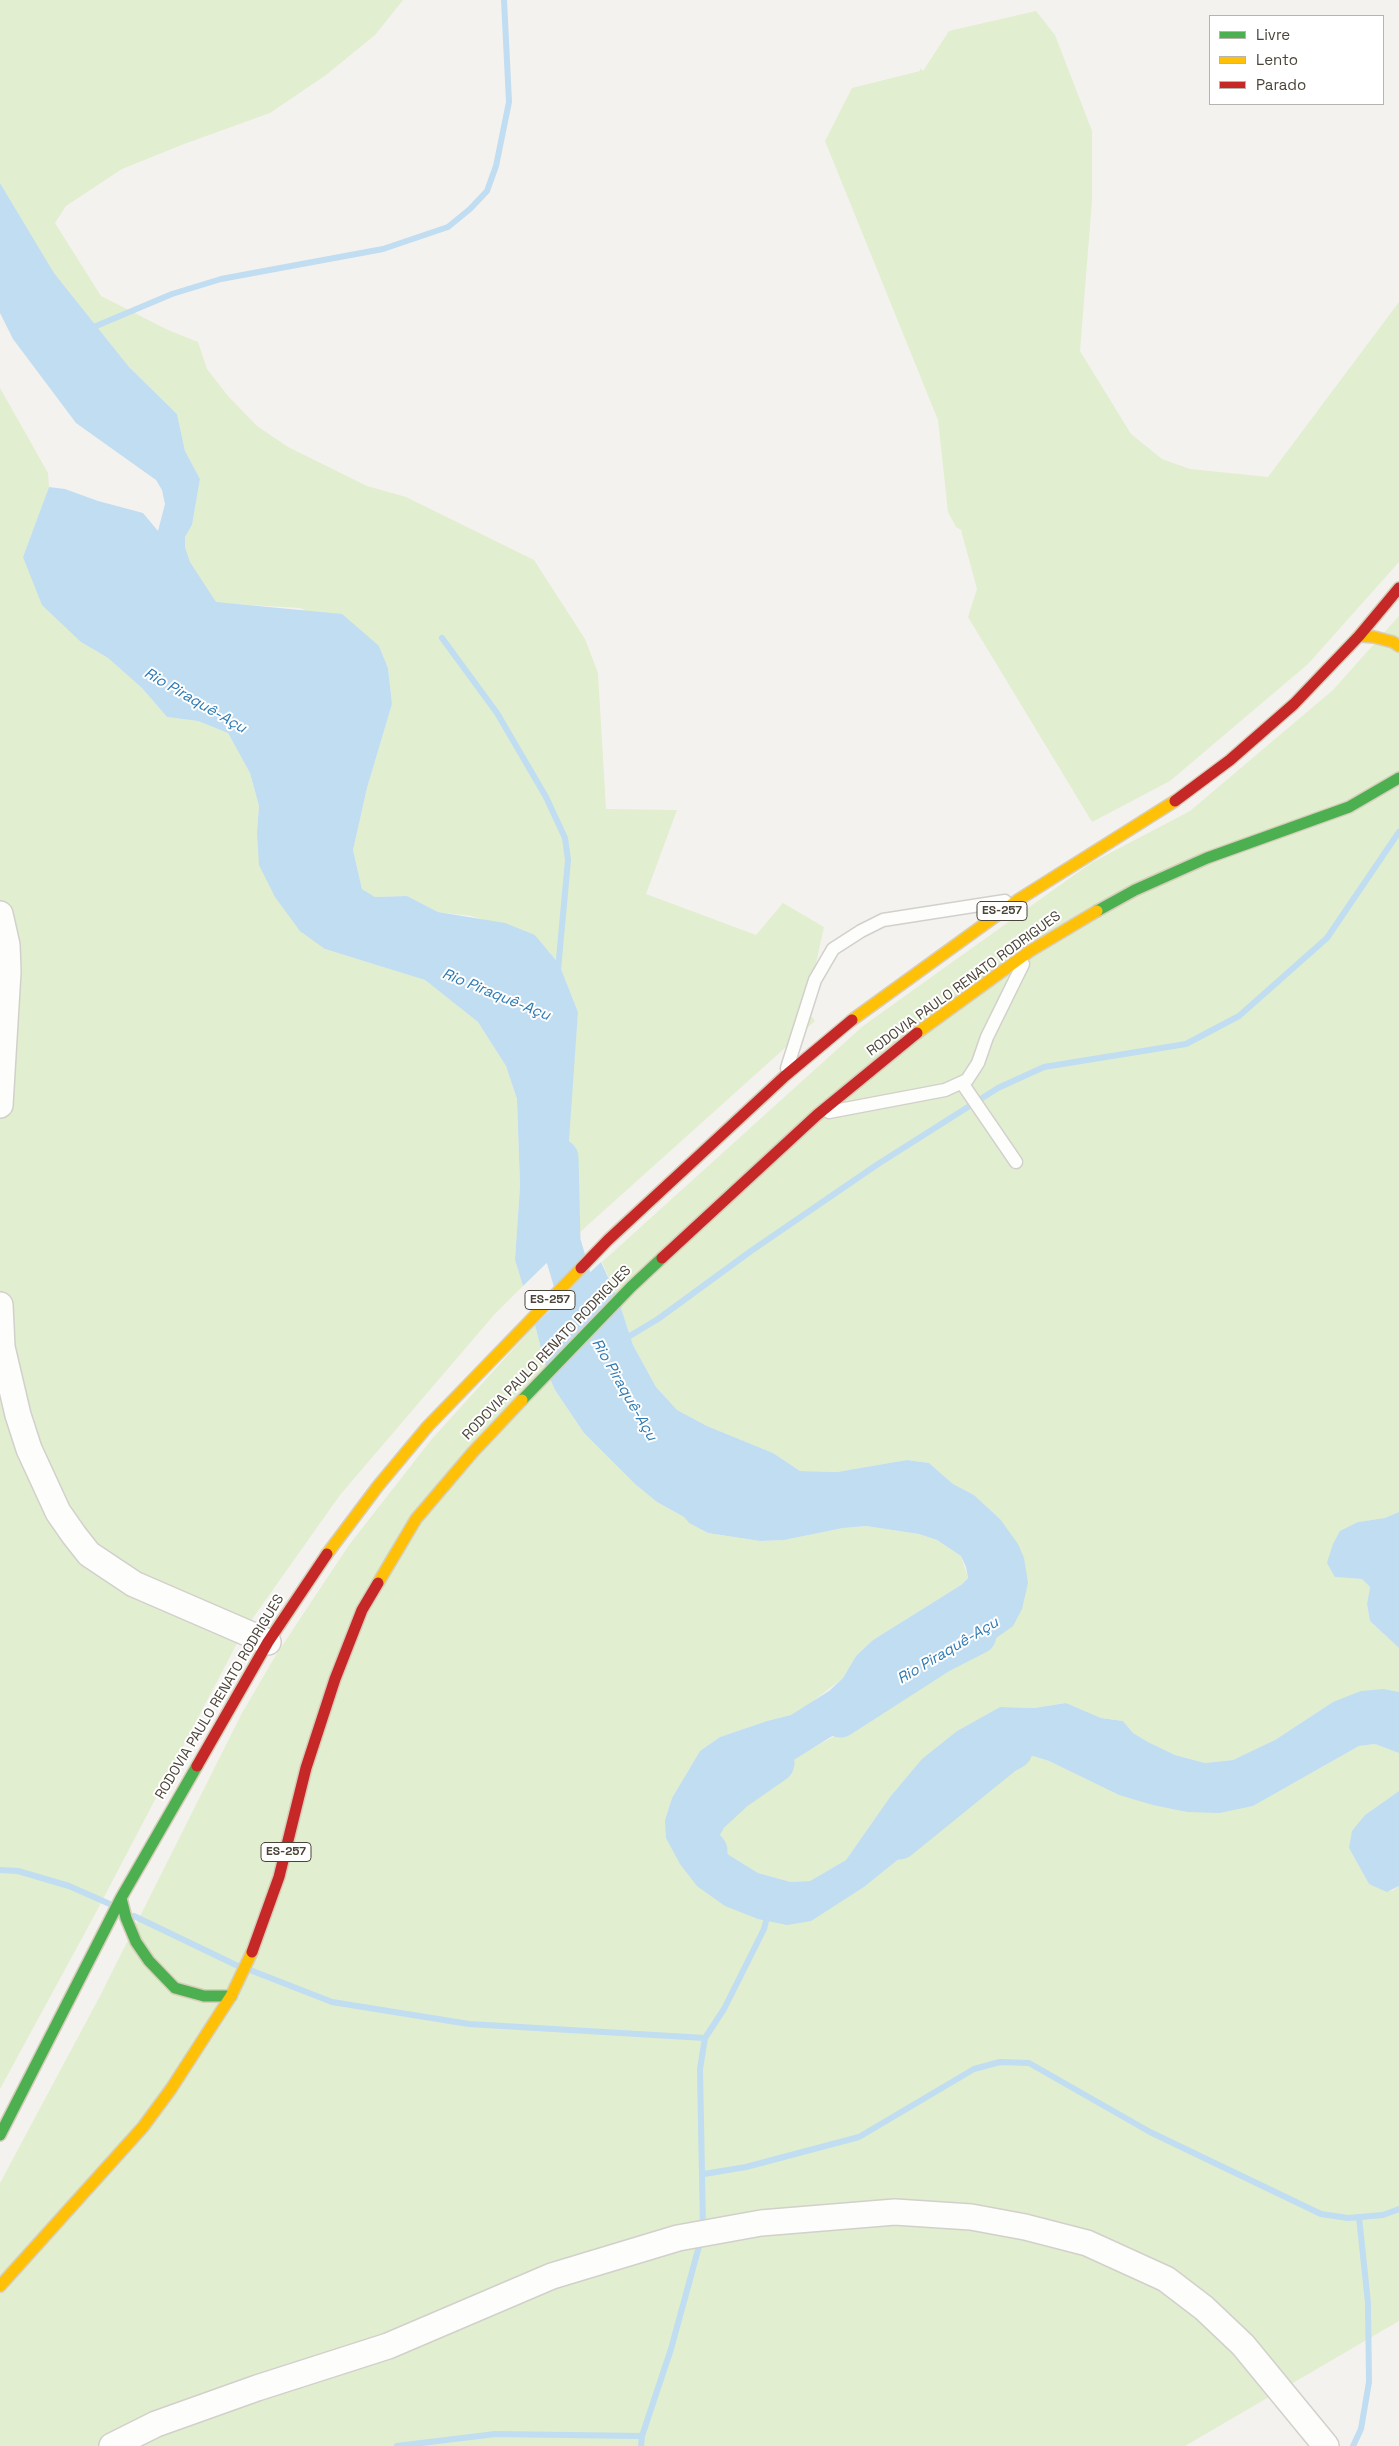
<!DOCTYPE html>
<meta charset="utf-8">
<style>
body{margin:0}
#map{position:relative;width:1399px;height:2446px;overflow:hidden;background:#f4f2ee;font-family:"Space Grotesk",sans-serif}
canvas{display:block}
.legend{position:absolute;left:1209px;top:15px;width:175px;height:90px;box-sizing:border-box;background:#fff;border:1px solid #b7b4b0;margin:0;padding:6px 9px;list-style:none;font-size:15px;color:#4b4439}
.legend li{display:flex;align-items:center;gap:10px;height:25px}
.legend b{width:25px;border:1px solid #b7b4b0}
</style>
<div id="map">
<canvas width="1399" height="2446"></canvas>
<ul class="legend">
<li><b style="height:6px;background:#4caf50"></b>Livre</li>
<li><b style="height:6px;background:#ffc107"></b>Lento</li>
<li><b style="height:6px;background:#c62828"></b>Parado</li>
</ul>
</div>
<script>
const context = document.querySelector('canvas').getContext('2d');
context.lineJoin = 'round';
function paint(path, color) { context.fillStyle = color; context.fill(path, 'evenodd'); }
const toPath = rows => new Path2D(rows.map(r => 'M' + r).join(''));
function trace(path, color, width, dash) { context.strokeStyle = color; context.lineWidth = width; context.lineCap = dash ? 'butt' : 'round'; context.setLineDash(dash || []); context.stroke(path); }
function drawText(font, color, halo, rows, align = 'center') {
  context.font = font + ' "Space Grotesk",sans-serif'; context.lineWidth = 4; context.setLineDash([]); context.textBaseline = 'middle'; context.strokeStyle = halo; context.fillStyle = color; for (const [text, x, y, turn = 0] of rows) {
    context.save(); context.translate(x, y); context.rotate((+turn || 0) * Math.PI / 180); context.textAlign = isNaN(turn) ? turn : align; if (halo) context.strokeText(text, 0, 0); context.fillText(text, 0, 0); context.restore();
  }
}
const green = toPath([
 [0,0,403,0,375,35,326,75,270,113,184,144,122,169,66,206,55,223,101,296,168,330,198,342,207,369,228,396,257,426,288,447,367,486,406,497,534,560,585,639,598,673,606,809,677,810,646,894,756,935,783,903,824,927,806,1009,815,1021,560,1250,560,1215,563,1194,578,1012,559,964,535,935,471,916,438,912,407,896,375,897,362,889,353,850,367,788,392,704,388,668,379,646,300,608,216,603,190,562,185,547,185,537,192,525,200,479,185,451,177,414,129,367,54,273,0,183],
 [1036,11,1055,35,1092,131,1092,201,1080,351,1131,434,1162,459,1190,469,1268,477,1399,302,1399,562,1308,664,1170,781,1092,822,968,617,977,589,961,530,956,527,948,512,938,420,825,141,852,88,920,71,920,68,923,71,949,31],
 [0,388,48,473,49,487,23,557,81,642,108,658,142,688,167,717,198,721,228,733,250,773,259,806,257,832,325,949,425,980,478,1022,506,1066,517,1099,520,1186,515,1260,523,1286,493,1316,340,1495,243,1632,93,1918,0,2089],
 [1399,616,1399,1512,1385,1518,1358,1522,1335,1577,1362,1579,1370,1587,1367,1604,1370,1621,1399,1648,1399,1692,1384,1689,1333,1702,1275,1740,1253,1751,1233,1760,1205,1763,1175,1755,1148,1742,1133,1733,1123,1721,1101,1718,1066,1703,1034,1708,1000,1707,957,1731,923,1759,890,1797,846,1860,810,1881,791,1882,758,1873,729,1855,715,1842,712,1820,719,1804,742,1787,831,1738,871,1706,892,1679,904,1669,919,1661,946,1658,1000,1519,974,1495,953,1484,929,1463,907,1460,837,1472,800,1471,773,1453,707,1426,677,1410,656,1387,633,1345,618,1299,602,1262,863,1026,1091,863,1190,811,1333,690],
 [535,1325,547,1372,555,1390,584,1433,635,1484,657,1502,684,1517,689,1523,708,1533,760,1541,784,1540,843,1528,866,1526,919,1534,937,1540,961,1556,968,1578,961,1585,873,1640,856,1656,843,1678,808,1705,791,1715,767,1721,720,1737,700,1751,672,1798,665,1820,811,1920,864,1887,915,1846,941,1807,963,1787,1014,1757,1033,1756,1049,1761,1119,1795,1187,1812,1253,1806,1359,1746,1375,1744,1399,1753,1399,1791,1365,1815,1349,1848,1369,1884,1392,1891,1399,1886,1399,2321,1185,2446,0,2446,0,2183,100,1996,242,1713,276,1655,349,1545,431,1440]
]);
const water = toPath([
 [0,183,54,273,129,367,177,414,185,451,200,479,192,525,185,537,185,547,190,562,216,602,342,614,379,646,388,668,392,704,367,788,353,850,362,889,375,897,407,896,438,912,505,923,535,935,559,964,578,1012,568,1154,560,1215,560,1250,523,1286,515,1260,520,1186,517,1099,506,1066,478,1022,425,980,325,949,300,931,275,897,259,865,257,832,259,806,250,773,228,733,198,721,167,717,142,688,108,658,81,642,42,605,23,557,49,487,65,489,98,501,143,513,158,531,165,504,162,490,156,480,76,423,13,339,0,313],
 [601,1262,618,1299,633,1345,656,1387,677,1410,707,1426,773,1453,800,1471,837,1472,907,1460,929,1463,953,1484,974,1495,1000,1519,1018,1544,1024,1558,1028,1583,1022,1609,1013,1626,992,1641,969,1652,919,1661,904,1669,892,1679,871,1706,850,1725,784,1766,742,1787,719,1804,712,1820,715,1842,729,1855,758,1873,791,1882,810,1881,846,1860,890,1797,922,1759,957,1731,1000,1707,1034,1708,1066,1703,1101,1718,1123,1721,1133,1733,1148,1742,1175,1755,1205,1763,1233,1760,1275,1740,1333,1702,1361,1691,1384,1689,1399,1692,1399,1753,1375,1744,1359,1746,1253,1806,1219,1813,1187,1812,1153,1805,1119,1795,1049,1761,1033,1756,1014,1757,963,1787,941,1807,915,1846,864,1887,811,1921,787,1925,758,1919,725,1906,697,1886,680,1864,666,1838,665,1820,672,1798,700,1751,720,1737,767,1721,791,1715,829,1691,843,1678,856,1656,873,1640,961,1585,968,1578,966,1567,961,1556,937,1540,919,1534,866,1526,843,1528,784,1540,760,1541,708,1533,689,1523,684,1517,657,1502,635,1484,584,1433,555,1390,547,1372,535,1325],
 [1399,1512,1399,1648,1370,1621,1367,1604,1370,1587,1362,1579,1335,1577,1327,1563,1333,1544,1340,1531,1358,1522,1385,1518],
 [1399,1791,1399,1886,1387,1892,1369,1884,1349,1848,1352,1831,1365,1815]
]);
const stream = toPath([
 [89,329,172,294,221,279,383,249,448,227,470,209,487,191,496,166,509,102,504,0],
 [442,638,497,713,546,797,565,838,568,860,558,970],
 [623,1340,658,1319,751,1251,878,1164,998,1088,1044,1067,1186,1044,1239,1016,1327,938,1399,832],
 [0,1870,18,1871,69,1886,112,1905],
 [134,1916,238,1966],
 [250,1970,332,2002,469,2024,705,2038],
 [704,2174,746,2167,859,2137,974,2069,1000,2062,1029,2063,1150,2132,1321,2214,1348,2218,1383,2215,1399,2209],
 [703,2229,700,2069,705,2038,724,2009,764,1929,768,1913],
 [397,2446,495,2434,642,2436],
 [641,2446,642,2436,671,2349,701,2239],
 [1353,2446,1361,2429,1369,2382,1368,2303,1359,2217]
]);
const river = toPath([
 [559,1158,561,1242,582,1313],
 [840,1718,938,1655,977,1635],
 [899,1840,1005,1754,1013,1750],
 [708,1851,700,1842,700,1831,708,1816,735,1791,775,1763]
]);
const lane = toPath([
 [787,1068,815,980,833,949,861,931,883,920,1005,901],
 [962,1083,1016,1162],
 [829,1112,945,1090,967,1080,978,1063,987,1037,1023,964]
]);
const street = toPath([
 [0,914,7,945,8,972,0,1105],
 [0,1305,2,1347,18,1415,29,1449,58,1512,74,1535,89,1554,134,1584,268,1642],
 [112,2446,156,2424,257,2388,388,2346,552,2276,678,2238,761,2223,895,2212,971,2217,1025,2227,1087,2243,1166,2279,1204,2308,1243,2345,1326,2446]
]);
const fast = toPath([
 [1097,911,1135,890,1207,858,1349,807,1399,778],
 [522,1400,631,1287,662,1258],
 [121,1898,126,1918,136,1942,149,1961,175,1988,204,1996,231,1996],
 [0,2135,121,1898,197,1766]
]);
const slow = toPath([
 [1359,636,1374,637,1393,642,1399,646],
 [852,1020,1018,900,1175,801],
 [917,1033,1030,951,1097,911],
 [327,1554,378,1486,428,1426,581,1268],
 [378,1583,416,1519,473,1452,522,1400],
 [0,2286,143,2127,171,2089,231,1996,252,1952]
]);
const jam = toPath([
 [1175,801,1230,760,1294,704,1359,636,1399,588],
 [662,1258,817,1115,917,1033],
 [581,1268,608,1240,785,1076,852,1020],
 [197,1766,268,1642,327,1554],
 [252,1952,279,1877,306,1768,335,1679,362,1610,378,1583]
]);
const shields = [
 [1002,911,50],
 [550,1300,50],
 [286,1852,50]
];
const shieldNames = [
 ["ES-257",1002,911],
 ["ES-257",550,1300],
 ["ES-257",286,1852]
];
const streetNames = [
 ["RODOVIA PAULO RENATO RODRIGUES",964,984,-36],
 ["RODOVIA PAULO RENATO RODRIGUES",547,1353,-46],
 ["RODOVIA PAULO RENATO RODRIGUES",220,1697,-59]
];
const waterNames = [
 ["Rio Piraquê-Açu",195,701,30],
 ["Rio Piraquê-Açu",496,995,22],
 ["Rio Piraquê-Açu",624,1390,60],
 ["Rio Piraquê-Açu",948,1651,-31]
];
paint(green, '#e1eecf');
paint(water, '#c0ddf1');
trace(stream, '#c0ddf1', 6);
trace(river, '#c0ddf1', 39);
trace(lane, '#d2d0cb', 15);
trace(street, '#d2d0cb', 28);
trace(fast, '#d6cebb', 14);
trace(slow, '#d6cebb', 14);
trace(jam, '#d6cebb', 14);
trace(lane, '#fdfdfc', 12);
trace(street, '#fdfdfc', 25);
trace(fast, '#4caf50', 11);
trace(slow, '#ffc107', 11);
trace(jam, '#c62828', 11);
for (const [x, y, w] of shields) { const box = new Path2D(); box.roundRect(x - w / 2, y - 9.5, w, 19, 4); context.fillStyle = '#fff'; context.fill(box); trace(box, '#4b4439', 1); }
drawText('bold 12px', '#4b4439', null, shieldNames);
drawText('14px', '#4b4439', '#fff', streetNames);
drawText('italic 15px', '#2e7ab2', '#fff', waterNames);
</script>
